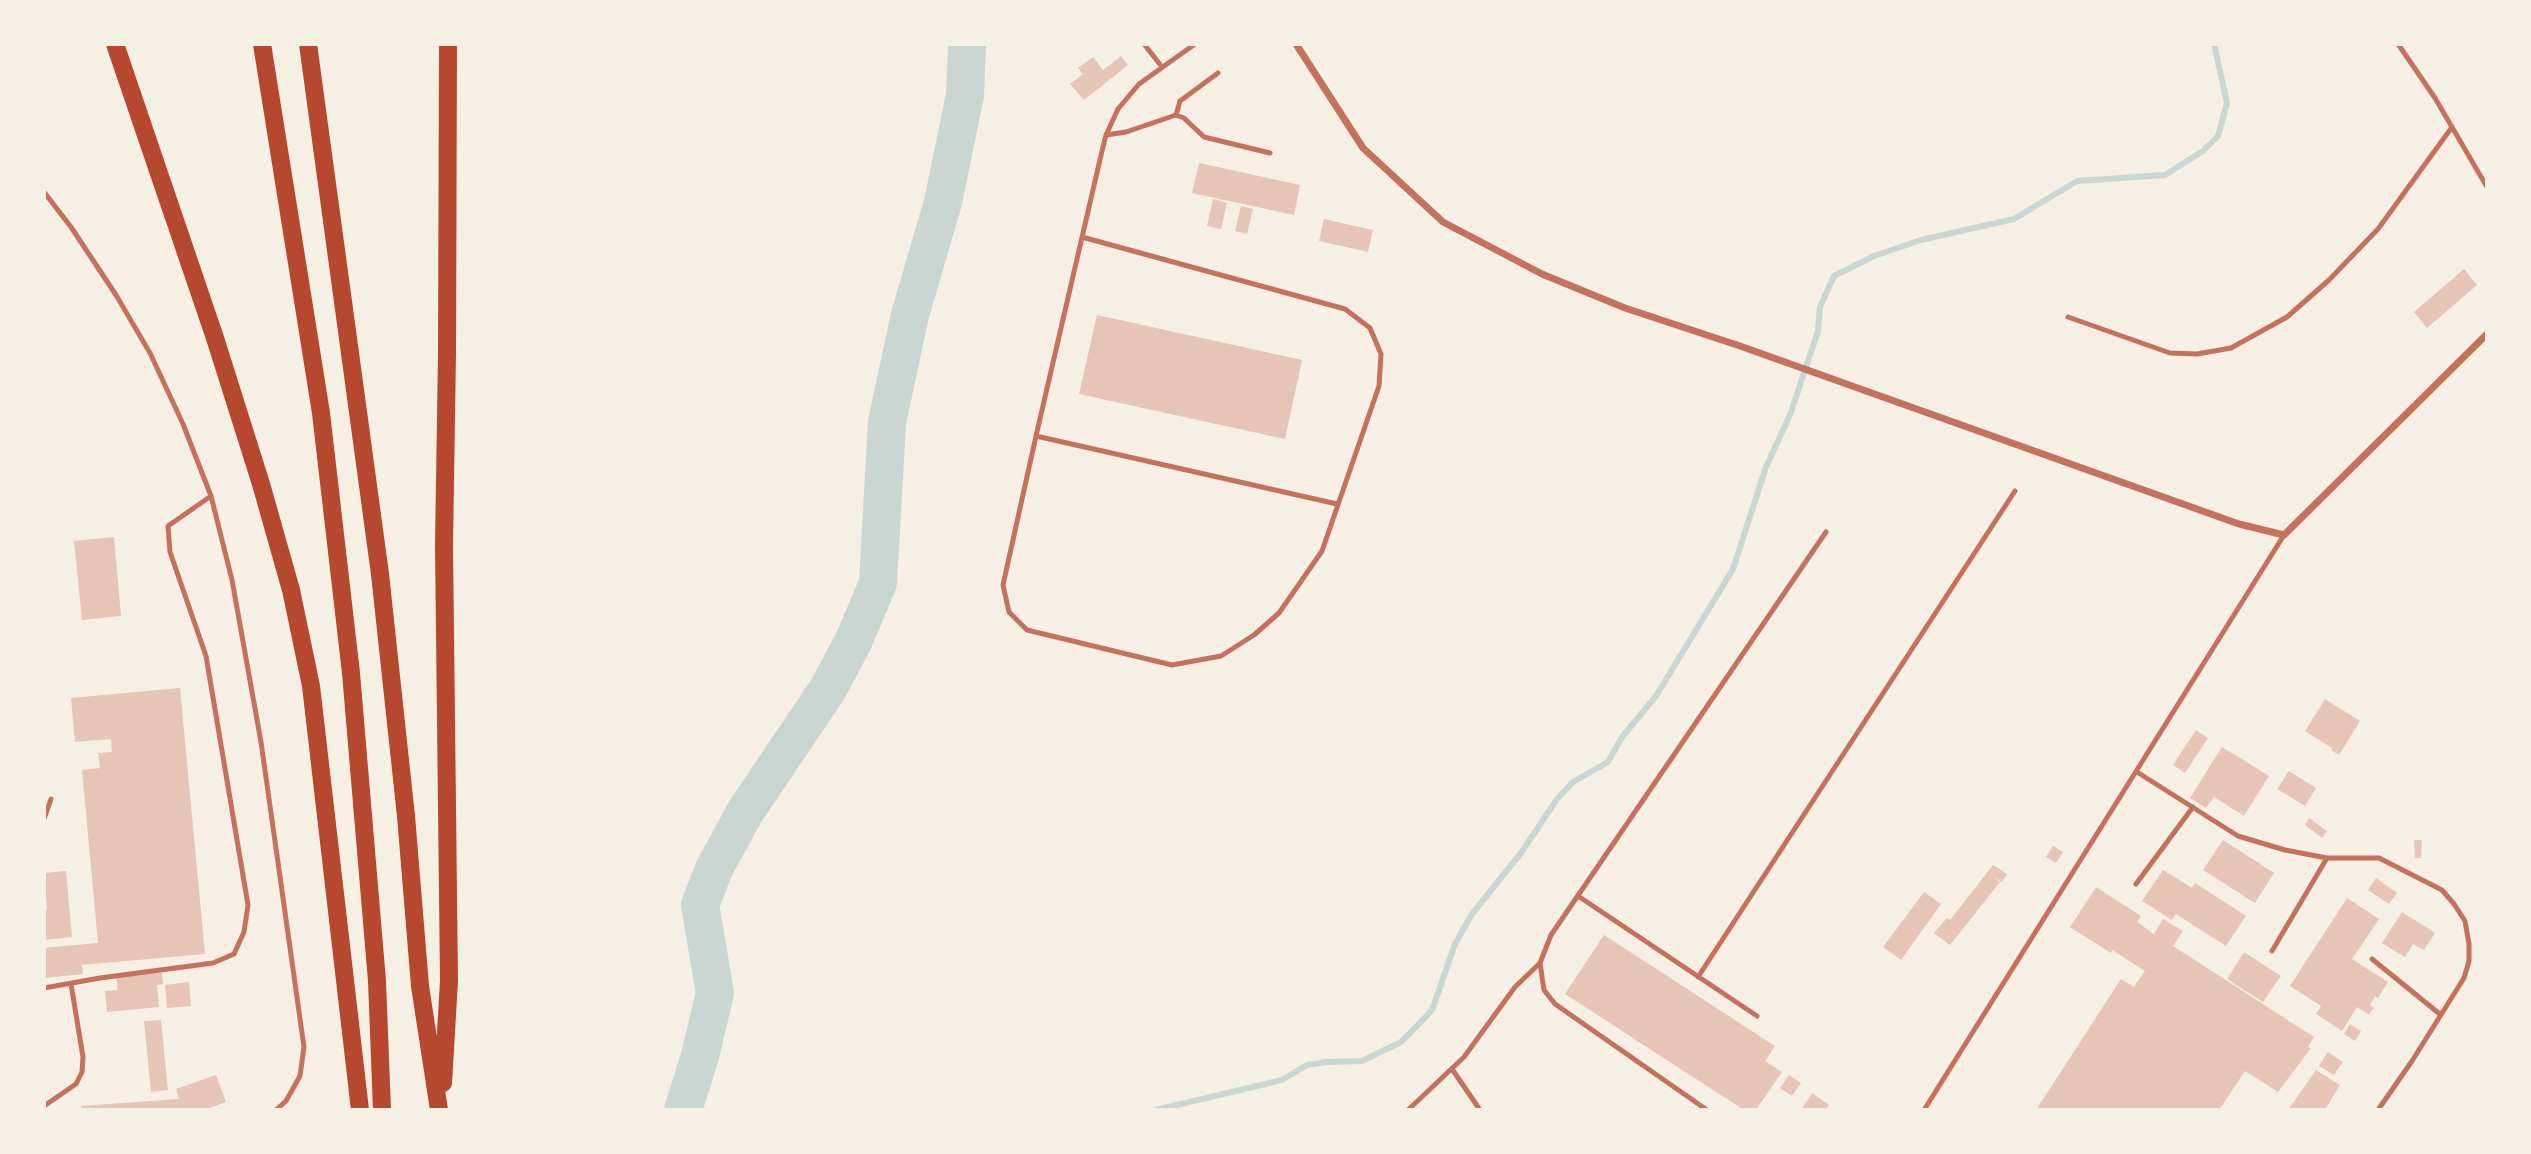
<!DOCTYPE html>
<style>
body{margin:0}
#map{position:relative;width:2531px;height:1154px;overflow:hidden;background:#f6efe4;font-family:"PT Sans",sans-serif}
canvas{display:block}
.frame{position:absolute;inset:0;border:46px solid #f6efe4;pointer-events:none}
</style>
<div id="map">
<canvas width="2531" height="1154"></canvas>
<div class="frame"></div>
</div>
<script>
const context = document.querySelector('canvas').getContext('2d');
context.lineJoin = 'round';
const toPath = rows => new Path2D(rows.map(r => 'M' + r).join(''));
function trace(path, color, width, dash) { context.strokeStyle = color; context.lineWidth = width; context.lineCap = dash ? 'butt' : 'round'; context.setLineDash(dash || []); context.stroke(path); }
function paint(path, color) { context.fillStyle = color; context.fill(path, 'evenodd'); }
const stream = toPath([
 [1156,1110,1282,1080,1307,1065,1327,1062,1362,1061,1401,1042,1416,1027,1432,1010,1455,944,1472,914,1521,853,1557,799,1573,782,1608,762,1622,737,1656,696,1733,569,1766,467,1790,415,1818,331,1820,307,1834,276,1874,256,1921,240,2014,219,2077,181,2165,175,2203,151,2218,136,2227,103,2214,44]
]);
const river = toPath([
 [683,1110,700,1056,715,993,700,905,714,869,745,812,828,689,854,640,878,583,887,422,910,315,943,202,965,95,967,44]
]);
const building = toPath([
 [1121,56,1128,65,1084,100,1070,84,1083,74,1078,68,1093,57,1103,70],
 [1199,163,1300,185,1294,215,1192,193],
 [1213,199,1227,203,1221,229,1207,226],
 [1241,206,1253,209,1247,234,1235,231],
 [1324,219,1373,230,1368,252,1319,241],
 [2464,269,2477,285,2427,328,2414,312],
 [1097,315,1302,360,1285,439,1079,394],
 [114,537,121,616,82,620,74,541],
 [180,688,205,954,82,965,83,974,44,978,44,948,98,943,82,770,100,768,98,753,112,752,111,739,75,742,71,698],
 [2325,699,2360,721,2339,755,2331,750,2332,748,2305,731],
 [2196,730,2208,738,2185,773,2173,765],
 [2222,747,2269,776,2244,816,2214,797,2206,808,2190,798],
 [2289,771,2316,788,2305,806,2277,789],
 [2309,818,2327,831,2322,838,2305,825],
 [2223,840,2274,873,2255,903,2203,870],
 [2414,840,2422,840,2421,858,2415,858],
 [2053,846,2063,852,2056,863,2046,857],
 [1993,865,2007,874,2002,882,1993,876,2000,882,1950,945,1934,933,1947,918,1950,920],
 [2163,870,2192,888,2195,883,2246,916,2226,946,2176,914,2172,920,2142,901],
 [66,871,72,937,44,940,44,910,47,910,44,873],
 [2376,878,2397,893,2389,904,2368,890],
 [2096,887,2141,916,2137,922,2154,934,2163,919,2183,931,2173,946,2314,1037,2308,1047,2311,1048,2278,1092,2245,1071,2219,1110,2036,1110,2121,979,2134,987,2145,971,2112,950,2111,953,2070,927],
 [1924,892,1941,904,1901,960,1883,947],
 [2347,898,2379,919,2352,959,2388,982,2378,998,2375,996,2370,1005,2374,1008,2369,1015,2357,1007,2342,1031,2316,1014,2321,1006,2290,986],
 [2402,912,2435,933,2424,950,2413,944,2405,957,2382,943],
 [1604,935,1775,1046,1765,1061,1782,1072,1756,1110,1744,1110,1565,994],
 [2244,952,2281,976,2263,1002,2227,979],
 [156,973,162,973,163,984,157,985,159,1007,107,1012,105,991,118,990,116,977],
 [189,982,191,1006,167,1008,165,985],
 [161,1020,168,1090,151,1092,144,1021],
 [2350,1024,2361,1031,2355,1041,2344,1034],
 [2328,1052,2343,1062,2334,1075,2319,1066],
 [2316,1070,2340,1085,2325,1110,2288,1110],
 [216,1075,226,1102,209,1108,209,1110,82,1110,81,1106,179,1099,176,1089],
 [1789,1075,1801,1083,1792,1096,1780,1088],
 [1812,1093,1829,1105,1826,1110,1801,1110]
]);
const service = toPath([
 [1144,44,1162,67],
 [2398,44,2435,98,2487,187],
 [1176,115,1180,101,1218,73],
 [1106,135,1126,132,1176,115,1184,118,1204,137,1270,153],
 [44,192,71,227,116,295,150,353,183,424,211,496,232,580,261,742,304,1047,300,1076,286,1101,276,1110],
 [1082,237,1345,309,1370,328,1381,354,1379,386,1322,551,1279,613,1254,635,1221,656,1172,665,1027,630,1009,612,1003,585,1036,436,1102,151,1106,135,1118,109,1139,84,1195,44],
 [2068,317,2170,353,2197,354,2231,348,2287,317,2329,280,2378,229,2452,127],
 [1036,436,1337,504],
 [2137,772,2238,836,2285,850,2327,858,2379,858,2442,890,2454,904,2465,921,2469,944,2469,961,2464,978,2412,1061,2378,1110],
 [44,819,51,799],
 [2136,884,2193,807],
 [1578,896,1757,1016],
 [2272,951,2327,858],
 [2372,959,2441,1015],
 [1698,977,2015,491],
 [44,988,100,978,213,963,234,954,244,932,248,905,206,656,170,552,168,526,211,496],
 [1452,1069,1480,1110],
 [44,1106,76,1084,82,1072,83,1057,71,984],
 [1408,1110,1464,1057,1515,987,1540,963],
 [1707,1110,1555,1004,1544,990,1540,963,1551,935,1826,532],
 [1924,1110,2284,535]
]);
const minor = toPath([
 [1296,44,1363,148,1443,222,1542,274,1625,308,1740,346,2239,524,2284,535,2487,334]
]);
const primary = toPath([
 [115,44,215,338,261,484,291,590,311,686,360,1110],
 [262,44,321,413,351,673,377,981,382,1110],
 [308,44,380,574,406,816,420,986,439,1110],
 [443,1083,449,981,444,546,447,353,448,44]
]);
trace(stream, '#c9d6d2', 6);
trace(river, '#c9d6d2', 38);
paint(building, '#e6c5b7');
trace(service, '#c5725c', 5);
trace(minor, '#c5725c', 7);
trace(primary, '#b5482f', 18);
</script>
